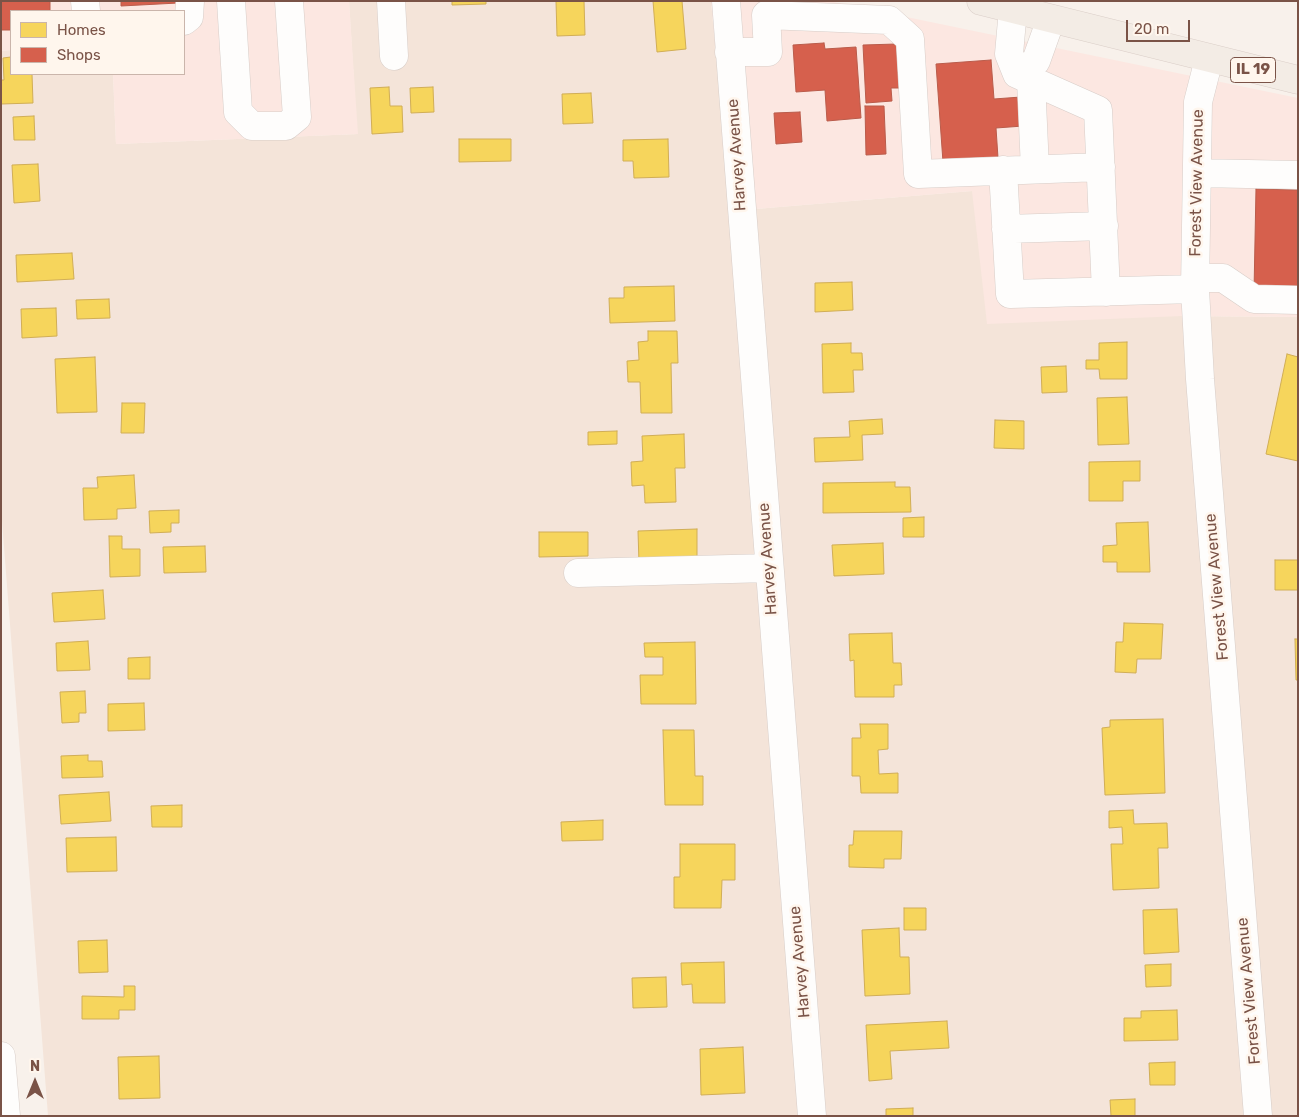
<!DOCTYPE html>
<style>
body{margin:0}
#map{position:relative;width:1299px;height:1117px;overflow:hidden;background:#f8f1eb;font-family:Rubik,sans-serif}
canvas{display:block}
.frame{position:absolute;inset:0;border:2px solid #7a5347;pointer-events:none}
.legend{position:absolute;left:10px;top:10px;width:175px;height:65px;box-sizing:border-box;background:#fff6ed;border:1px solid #cab5ab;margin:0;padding:6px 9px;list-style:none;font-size:15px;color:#7a5347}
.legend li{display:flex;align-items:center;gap:10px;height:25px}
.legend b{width:25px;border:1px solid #cab5ab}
.north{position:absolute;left:10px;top:1057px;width:50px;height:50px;-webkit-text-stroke:4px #fff6ed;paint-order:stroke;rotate:0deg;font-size:14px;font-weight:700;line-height:20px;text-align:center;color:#7a5347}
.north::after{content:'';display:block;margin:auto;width:18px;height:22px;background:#7a5347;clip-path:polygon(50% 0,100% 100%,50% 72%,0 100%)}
.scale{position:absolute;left:1126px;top:20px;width:64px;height:22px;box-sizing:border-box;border:2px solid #7a5347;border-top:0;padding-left:6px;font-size:15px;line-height:18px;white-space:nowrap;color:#7a5347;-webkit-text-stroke:4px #fff6ed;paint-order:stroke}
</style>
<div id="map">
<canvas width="1299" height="1117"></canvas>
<div class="frame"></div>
<ul class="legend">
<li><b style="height:14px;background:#f6d55c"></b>Homes</li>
<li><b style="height:14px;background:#d6604d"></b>Shops</li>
</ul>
<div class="north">N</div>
<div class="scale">20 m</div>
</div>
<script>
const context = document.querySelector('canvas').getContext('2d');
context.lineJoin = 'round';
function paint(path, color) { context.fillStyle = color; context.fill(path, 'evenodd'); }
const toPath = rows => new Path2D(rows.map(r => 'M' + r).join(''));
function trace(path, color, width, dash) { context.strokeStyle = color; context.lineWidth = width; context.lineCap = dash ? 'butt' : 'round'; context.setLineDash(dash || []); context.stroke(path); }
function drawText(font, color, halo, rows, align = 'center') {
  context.font = font + ' Rubik,sans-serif'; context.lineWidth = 5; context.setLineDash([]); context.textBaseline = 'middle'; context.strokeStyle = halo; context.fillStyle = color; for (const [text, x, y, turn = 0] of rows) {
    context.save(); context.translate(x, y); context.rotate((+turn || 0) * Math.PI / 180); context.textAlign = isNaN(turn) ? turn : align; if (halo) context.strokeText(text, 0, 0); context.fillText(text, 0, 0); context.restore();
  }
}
const residential = toPath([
 [349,1,711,1,731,211,972,191,1182,316,1298,317,1298,1116,48,1116,1,508,1,51,11,50,11,74,113,74,116,144,357,134]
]);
const commercial = toPath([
 [1,1,349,1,358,134,116,144,113,74,184,74,184,11,11,11,11,50,1,51],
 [711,1,829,1,1298,98,1298,317,1182,316,987,324,972,191,731,211]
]);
const homes = toPath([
 [452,1,486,1,486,4,452,5,452,1],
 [556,1,584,1,585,35,557,36,556,1],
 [653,1,682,1,686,49,657,52,653,1],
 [11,57,11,74,32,74,33,103,1,104,1,80,4,80,3,58,11,57],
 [389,87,390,106,402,106,403,132,372,134,370,88,389,87],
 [433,87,434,112,411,113,410,88,433,87],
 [591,93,593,123,563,124,562,94,591,93],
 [34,116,35,140,14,140,13,117,34,116],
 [459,139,511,139,511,161,459,162,459,139],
 [668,139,669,177,634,178,633,161,623,161,623,140,668,139],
 [38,164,40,201,14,203,12,165,38,164],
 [72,253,74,279,17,282,16,255,72,253],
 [852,282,853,310,815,312,815,283,852,282],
 [674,286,675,321,610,323,609,298,624,298,624,287,674,286],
 [109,299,110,318,77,319,76,300,109,299],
 [56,308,57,336,22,338,21,309,56,308],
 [648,331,677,331,678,363,671,363,672,413,641,413,640,382,628,382,627,361,639,360,638,342,648,341,648,331],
 [1127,342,1127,379,1100,379,1099,369,1086,369,1086,360,1099,360,1099,343,1127,342],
 [851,343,851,353,862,353,863,370,853,370,854,392,823,393,822,344,851,343],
 [1287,354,1298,357,1298,461,1266,454,1287,354],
 [95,357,97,412,57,413,55,359,95,357],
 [1066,366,1067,392,1042,393,1041,367,1066,366],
 [1127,397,1129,444,1098,445,1097,398,1127,397],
 [122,403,145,403,144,433,121,433,122,403],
 [882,419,883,434,862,435,863,460,815,462,814,438,850,437,849,421,882,419],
 [995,420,1024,421,1024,449,994,448,995,420],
 [617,431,617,444,588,445,588,432,617,431],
 [684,434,685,468,675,468,676,502,645,503,644,485,632,486,631,462,643,461,642,436,684,434],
 [1140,461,1140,481,1123,481,1123,501,1089,501,1089,462,1140,461],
 [134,475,136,508,117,509,117,519,84,520,83,488,98,488,97,477,134,475],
 [895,482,895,487,910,487,911,512,823,513,823,483,895,482],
 [179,510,179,523,171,523,171,532,150,533,149,511,179,510],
 [924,517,924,537,903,537,903,518,924,517],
 [1148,522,1150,572,1117,572,1117,562,1103,562,1103,546,1117,545,1116,523,1148,522],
 [697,529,697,562,639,563,638,531,697,529],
 [539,532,588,532,588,556,539,557,539,532],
 [109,536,122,536,122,549,140,549,140,576,110,577,109,536],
 [883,543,884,574,834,576,832,545,883,543],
 [205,546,206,572,164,573,163,547,205,546],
 [1275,560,1298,560,1298,590,1275,590,1275,560],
 [103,590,105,619,54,622,52,593,103,590],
 [1124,623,1163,624,1161,659,1137,659,1136,673,1115,672,1116,642,1123,642,1124,623],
 [892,633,893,663,901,663,902,685,894,685,894,697,855,697,854,660,850,661,849,634,892,633],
 [1295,639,1298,639,1298,680,1296,680,1295,639],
 [88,641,90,670,57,671,56,643,88,641],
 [695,642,696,704,641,704,640,675,663,675,663,657,645,657,644,643,695,642],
 [150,657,150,679,128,679,128,658,150,657],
 [85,691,86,713,79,713,79,722,62,723,60,692,85,691],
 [144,703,145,730,108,731,108,704,144,703],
 [1163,719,1165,793,1105,795,1102,728,1110,727,1110,720,1163,719],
 [860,724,888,724,888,749,878,750,879,774,898,773,898,793,861,793,860,776,852,776,852,738,861,738,860,724],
 [663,730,694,730,695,776,703,776,703,805,665,805,663,730],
 [88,755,88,761,102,761,103,777,62,778,61,756,88,755],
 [109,792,111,821,61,824,59,795,109,792],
 [182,805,182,827,152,827,151,806,182,805],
 [1133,810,1134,824,1167,823,1168,848,1158,848,1159,888,1113,890,1111,844,1123,844,1122,827,1109,828,1109,811,1133,810],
 [603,820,603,840,562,841,561,822,603,820],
 [854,831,902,831,901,859,884,859,884,868,849,867,849,845,853,845,854,831],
 [116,837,117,871,67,872,66,838,116,837],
 [680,844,735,844,735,880,722,880,721,908,674,908,674,877,680,877,680,844],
 [904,908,926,908,926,930,904,930,904,908],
 [1177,909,1179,952,1144,954,1143,910,1177,909],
 [899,928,900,957,909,957,910,994,865,996,862,930,899,928],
 [107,940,108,972,79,973,78,941,107,940],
 [724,962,725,1003,693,1003,692,984,682,985,681,963,724,962],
 [1171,964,1171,986,1146,987,1145,965,1171,964],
 [666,977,667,1007,633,1008,632,978,666,977],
 [124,986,135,986,135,1010,119,1010,119,1019,82,1019,82,996,124,997,124,986],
 [1177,1010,1178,1040,1124,1041,1124,1018,1141,1018,1141,1011,1177,1010],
 [947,1021,949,1048,890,1051,892,1079,869,1081,866,1025,947,1021],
 [743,1047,745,1093,701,1095,700,1049,743,1047],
 [159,1056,160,1098,119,1099,118,1057,159,1056],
 [1175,1062,1175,1085,1150,1085,1149,1063,1175,1062],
 [1135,1099,1135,1116,1111,1116,1110,1100,1135,1099],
 [913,1108,913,1116,886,1116,886,1109,913,1108]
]);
const shops = toPath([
 [1,1,50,1,50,11,11,11,11,30,1,30,1,1],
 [121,1,178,1,178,3,121,6,121,1],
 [824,43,825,49,856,47,861,118,827,121,825,90,796,92,793,45,824,43],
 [897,44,899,88,891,88,892,101,866,103,863,45,897,44],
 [991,60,994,99,1021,97,1023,126,996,128,998,158,943,162,936,64,991,60],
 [865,106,884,106,886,154,866,155,865,106],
 [800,112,802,142,776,144,774,113,800,112],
 [1256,189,1298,190,1298,293,1254,292,1256,189]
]);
const minor = toPath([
 [85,1,86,11],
 [231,1,238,112,252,126,286,126,297,117,289,1],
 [391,1,394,56],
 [726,1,812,1116],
 [1013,9,1009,54,1017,74,1036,61,1051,19],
 [184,21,189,17,190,1],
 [729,52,768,52,766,15,889,20,910,39,918,174,1101,167],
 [1209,59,1198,102,1195,289,1200,379,1258,1116],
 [1017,74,1098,110,1106,292],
 [1031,80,1035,169],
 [1003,170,1010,294,1195,289],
 [1197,173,1298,175],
 [1006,229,1104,226],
 [1195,278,1223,278,1254,299,1298,300],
 [578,573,769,568],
 [1,1056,6,1116]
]);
const major = toPath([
 [981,1,1298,80]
]);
const shields = [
 [1253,70,45]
];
const shieldNames = [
 ["IL 19",1253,70]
];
const streetNames = [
 ["Harvey Avenue",737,155,-94],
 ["Forest View Avenue",1197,183,-89],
 ["Harvey Avenue",768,559,-94],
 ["Forest View Avenue",1217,587,-95],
 ["Harvey Avenue",800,962,-95],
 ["Forest View Avenue",1249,991,-95]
];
paint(residential, '#f4e4d9');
paint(commercial, '#fce7e1');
paint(homes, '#f6d55c');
trace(homes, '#d1ae56', 1);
paint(shops, '#d6604d');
trace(shops, '#ba5c4b', 1);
trace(minor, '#d7cdc8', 29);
trace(major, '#dacec8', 29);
trace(minor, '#fefdfc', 28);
trace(major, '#f3ece5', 28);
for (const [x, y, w] of shields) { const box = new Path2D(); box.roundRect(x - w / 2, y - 12.5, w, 25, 4); context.fillStyle = '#fff6ed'; context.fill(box); trace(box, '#7a5347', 1); }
drawText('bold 15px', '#7a5347', null, shieldNames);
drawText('16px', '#7a5347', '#fff6ed', streetNames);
</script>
